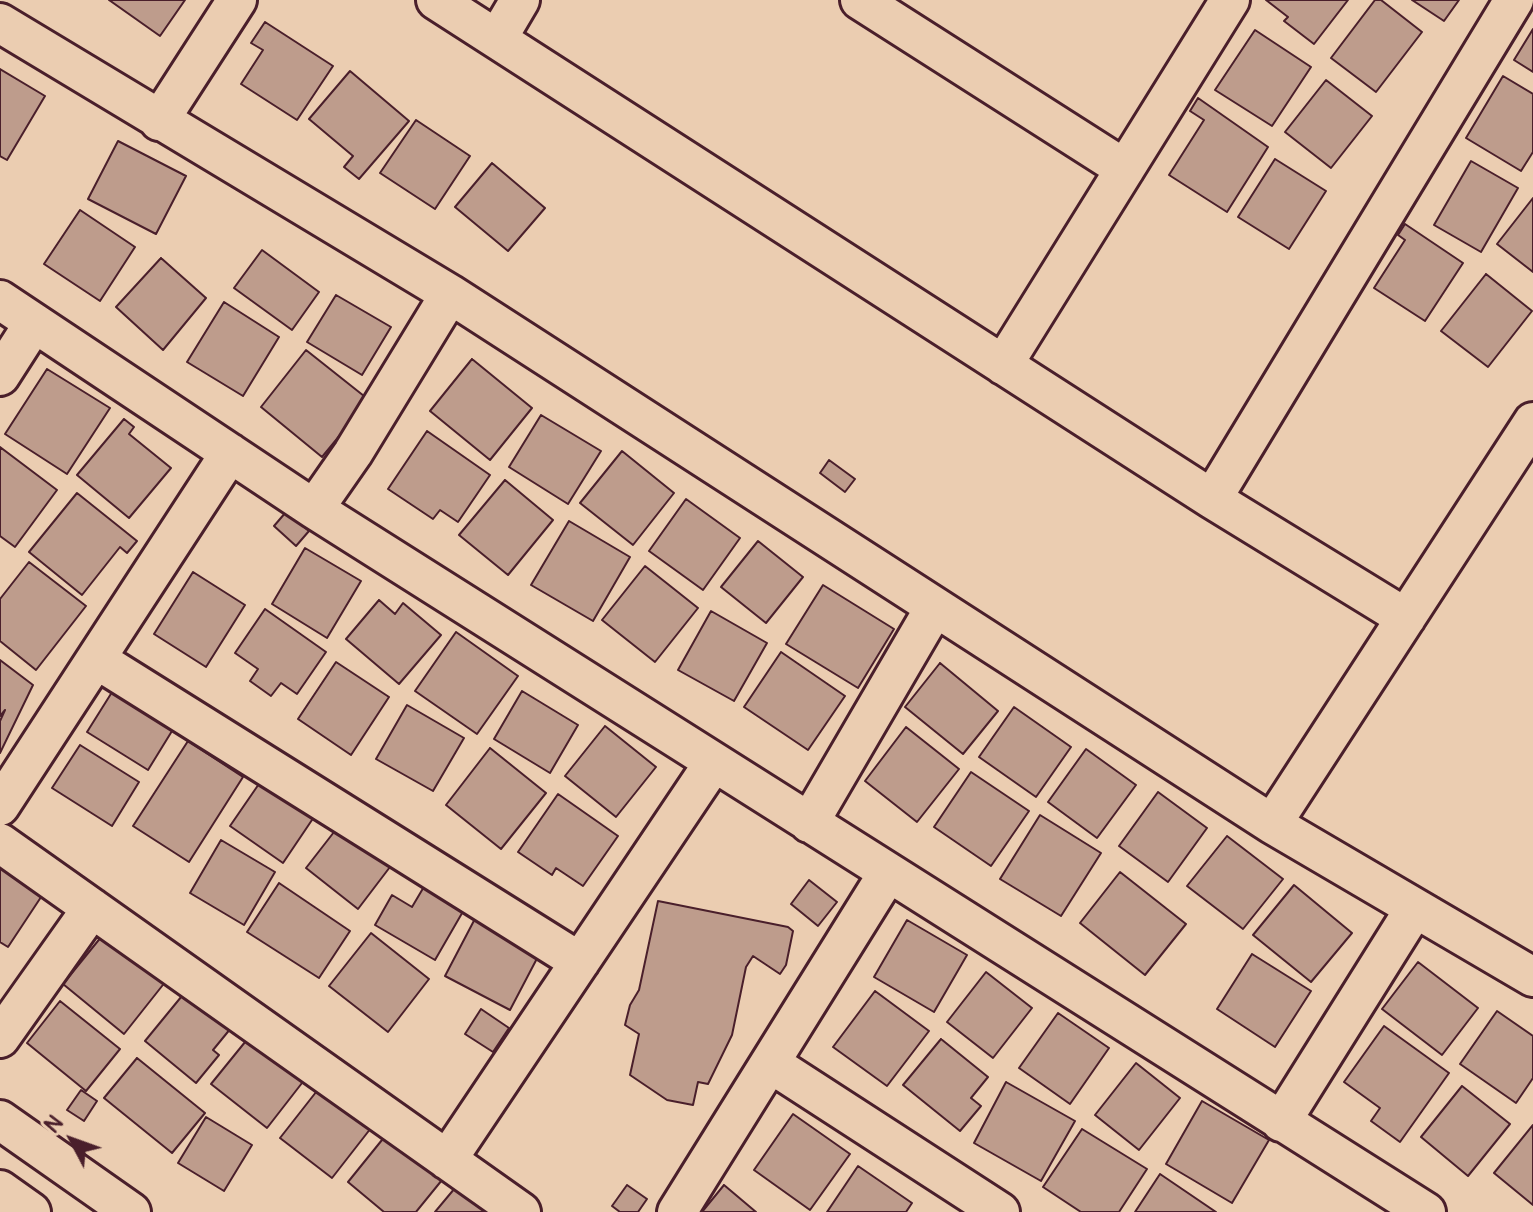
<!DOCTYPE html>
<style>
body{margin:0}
#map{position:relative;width:1533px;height:1212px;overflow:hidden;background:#ebcdb1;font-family:Pangolin,sans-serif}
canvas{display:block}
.north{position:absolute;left:32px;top:1100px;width:80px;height:80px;-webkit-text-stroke:6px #ebcdb1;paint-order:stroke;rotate:311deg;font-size:22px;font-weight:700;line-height:32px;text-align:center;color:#4a1f2b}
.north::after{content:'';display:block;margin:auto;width:28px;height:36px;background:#4a1f2b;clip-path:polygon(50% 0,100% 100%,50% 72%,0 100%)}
</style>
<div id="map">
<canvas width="1533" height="1212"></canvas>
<div class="north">N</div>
</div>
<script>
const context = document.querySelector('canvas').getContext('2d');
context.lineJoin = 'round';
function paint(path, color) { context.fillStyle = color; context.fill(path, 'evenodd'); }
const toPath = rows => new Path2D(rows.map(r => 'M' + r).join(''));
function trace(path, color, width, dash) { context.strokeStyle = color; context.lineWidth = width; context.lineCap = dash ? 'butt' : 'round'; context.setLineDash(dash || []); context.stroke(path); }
const building = toPath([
 [109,0,185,0,160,36,109,0],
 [1266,0,1348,0,1314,44,1284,21,1288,17,1266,0],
 [1375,0,1381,0,1422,32,1376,92,1331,58,1375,0],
 [1412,0,1459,0,1444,21,1412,0],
 [265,22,333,66,297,120,241,84,263,50,251,43,265,22],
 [1533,29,1533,72,1514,60,1533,29],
 [1255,30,1311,67,1272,126,1215,90,1255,30],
 [0,69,45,96,7,160,0,156,0,69],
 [350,71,409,121,359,179,344,167,353,156,309,119,350,71],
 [1503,76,1533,94,1533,152,1521,171,1466,138,1503,76],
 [1326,80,1372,116,1331,168,1285,132,1326,80],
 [1198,98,1268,147,1227,212,1169,175,1204,120,1190,111,1198,98],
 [416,120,470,156,435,209,380,173,416,120],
 [118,141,186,176,156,234,88,199,118,141],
 [1275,159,1326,191,1289,249,1238,217,1275,159],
 [1471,161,1518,188,1481,252,1434,225,1471,161],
 [492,163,545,208,508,251,455,207,492,163],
 [1533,198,1533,272,1497,244,1533,198],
 [80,210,135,247,100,301,44,264,80,210],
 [1405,224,1463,263,1425,321,1374,288,1405,240,1398,235,1405,224],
 [262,250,319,292,292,330,234,288,262,250],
 [161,258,206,298,163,350,116,307,161,258],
 [1486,274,1532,311,1488,367,1441,331,1486,274],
 [336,295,391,327,362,375,307,342,336,295],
 [224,302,279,337,243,396,187,362,224,302],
 [306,350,369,400,322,457,261,407,306,350],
 [472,359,532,408,490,460,430,411,472,359],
 [47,369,110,408,67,474,5,434,47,369],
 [541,415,601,451,568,504,509,467,541,415],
 [124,419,134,427,129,434,171,468,129,518,77,475,124,419],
 [427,431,490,475,458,522,440,510,433,519,388,489,427,431],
 [0,447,57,490,15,547,0,536,0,447],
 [622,451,674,493,633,545,580,503,622,451],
 [829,460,855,479,845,492,820,473,829,460],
 [505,480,553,520,508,575,459,535,505,480],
 [77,493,137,541,127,553,120,547,82,595,29,552,77,493],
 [686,499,740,538,703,590,649,551,686,499],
 [286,512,309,531,296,546,274,526,286,512],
 [569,521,630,557,593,621,531,585,569,521],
 [758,541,803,577,766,623,721,587,758,541],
 [305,548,361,581,327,638,272,604,305,548],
 [29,562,86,606,36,670,0,641,0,599,29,562],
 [645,566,698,608,655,662,602,620,645,566],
 [193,572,245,605,206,667,154,634,193,572],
 [823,585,894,629,858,688,786,644,823,585],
 [379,600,395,614,403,603,441,635,399,684,346,639,379,600],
 [265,609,326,652,297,694,281,683,271,696,250,681,258,669,235,653,265,609],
 [711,611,767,643,734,701,678,670,711,611],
 [456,632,518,676,477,734,415,691,456,632],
 [781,652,845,696,808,750,744,707,781,652],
 [0,660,33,685,0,753,0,721,5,710,0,716,0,660],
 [336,662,389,697,351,755,298,719,336,662],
 [940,663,998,711,963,754,905,707,940,663],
 [119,681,180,718,148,770,87,732,119,681],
 [522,691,578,725,550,773,494,739,522,691],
 [407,705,464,738,433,791,376,759,407,705],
 [1014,707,1071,747,1036,797,979,757,1014,707],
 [605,726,656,767,616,817,565,776,605,726],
 [906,727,959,769,917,822,865,781,906,727],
 [188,741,243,777,189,862,133,826,188,741],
 [80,745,139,782,112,826,52,788,80,745],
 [490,748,546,793,501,849,446,805,490,748],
 [1086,749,1136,785,1097,838,1048,802,1086,749],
 [971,772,1029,811,991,866,934,827,971,772],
 [263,778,316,814,283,863,230,826,263,778],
 [1158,792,1207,828,1168,882,1119,846,1158,792],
 [558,794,618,836,583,886,556,868,552,875,518,852,558,794],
 [1040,815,1101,853,1061,916,1000,879,1040,815],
 [341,823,393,863,358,909,306,868,341,823],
 [1227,836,1283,879,1243,929,1187,886,1227,836],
 [221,840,275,872,244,925,190,893,221,840],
 [0,853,49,885,8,947,0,942,0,853],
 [1120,872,1186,924,1145,975,1080,923,1120,872],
 [809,880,837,902,818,926,791,904,809,880],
 [279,883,350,931,319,978,247,932,279,883],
 [425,885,465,908,435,960,375,925,392,895,412,907,425,885],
 [1294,885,1352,933,1311,982,1253,935,1294,885],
 [658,901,788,927,793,931,786,965,780,974,753,956,746,967,732,1035,708,1084,698,1082,693,1105,667,1100,630,1075,639,1034,625,1025,630,1005,639,990,658,901],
 [478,913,543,947,510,1010,445,976,478,913],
 [907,920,967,955,934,1012,874,977,907,920],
 [106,931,166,981,124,1034,63,984,106,931],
 [371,933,429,979,388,1032,329,986,371,933],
 [1252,954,1311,991,1275,1047,1217,1009,1252,954],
 [1418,962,1478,1008,1442,1055,1382,1009,1418,962],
 [986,972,1032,1008,993,1058,947,1022,986,972],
 [186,991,231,1028,213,1050,219,1055,196,1083,145,1041,186,991],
 [875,991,929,1031,887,1086,833,1047,875,991],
 [60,1001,120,1049,86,1091,27,1043,60,1001],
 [481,1009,509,1028,493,1052,465,1034,481,1009],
 [1497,1011,1533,1036,1533,1078,1516,1103,1460,1064,1497,1011],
 [1058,1013,1109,1048,1070,1104,1019,1068,1058,1013],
 [1384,1026,1449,1073,1400,1142,1371,1121,1380,1108,1344,1082,1384,1026],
 [254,1031,309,1074,267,1128,211,1084,254,1031],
 [941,1039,988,1077,971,1098,981,1106,960,1131,903,1085,941,1039],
 [137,1058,205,1113,172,1153,104,1098,137,1058],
 [1136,1063,1180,1098,1139,1150,1095,1115,1136,1063],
 [1006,1082,1075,1121,1041,1181,974,1143,1006,1082],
 [1462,1086,1510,1124,1468,1176,1421,1137,1462,1086],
 [320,1087,371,1128,332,1178,280,1138,320,1087],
 [81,1090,97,1101,84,1121,67,1110,81,1090],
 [1202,1101,1269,1140,1232,1203,1166,1164,1202,1101],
 [793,1114,850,1154,810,1210,754,1170,793,1114],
 [206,1117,252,1145,224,1191,178,1163,206,1117],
 [1533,1125,1533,1205,1494,1173,1533,1125],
 [1082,1129,1147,1169,1119,1212,1081,1212,1043,1187,1082,1129],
 [386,1135,442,1180,416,1212,384,1212,348,1182,386,1135],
 [858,1166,912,1203,906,1212,827,1212,858,1166],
 [1160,1174,1216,1212,1135,1212,1160,1174],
 [460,1182,495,1212,435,1212,460,1182],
 [627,1185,647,1199,638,1212,620,1212,612,1206,627,1185],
 [724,1185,756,1212,702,1212,724,1185]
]);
const minor = toPath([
 [436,0,1212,499,1406,618],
 [860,0,1125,169],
 [0,23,450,294,1272,824,1533,977],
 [497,39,520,0],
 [159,121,237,0],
 [0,300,314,509,1426,1212],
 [1003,365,1230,0],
 [0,376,34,323],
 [1212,499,1514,0],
 [314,509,353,453,450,294],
 [96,659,580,962],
 [0,806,230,453],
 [809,823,935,607],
 [1272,824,1533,422],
 [0,843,521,1212],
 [0,1038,92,908],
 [770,1063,1000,1212],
 [0,1120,131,1212],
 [1281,1122,1415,908],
 [447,1160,714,762],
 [0,1190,31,1212],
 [677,1212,888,873]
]);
paint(building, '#be9c8c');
trace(building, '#4a1f2b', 2);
trace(minor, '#4a1f2b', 44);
trace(minor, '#ebcdb1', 38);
</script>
